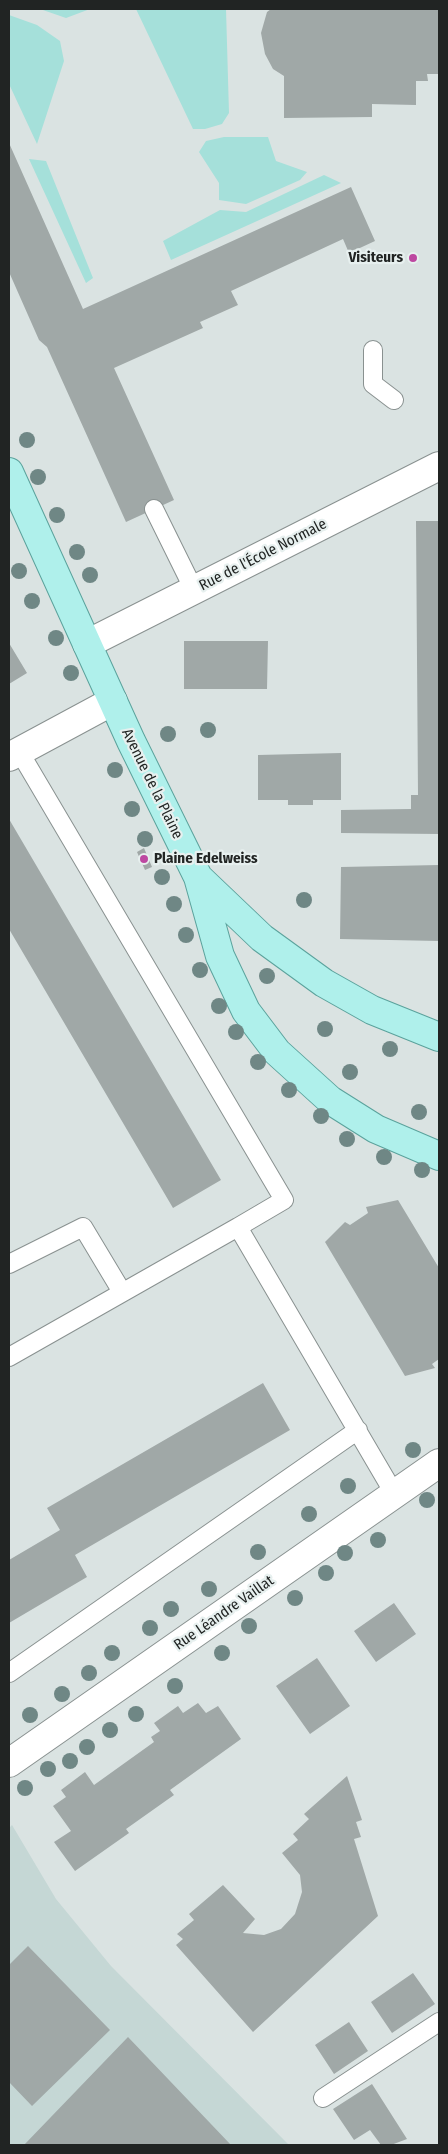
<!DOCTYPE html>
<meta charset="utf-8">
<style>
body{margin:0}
#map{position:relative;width:448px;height:2154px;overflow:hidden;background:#dae3e2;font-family:"Fira Sans Condensed",sans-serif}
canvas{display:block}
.frame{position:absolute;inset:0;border:10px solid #212423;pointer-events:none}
</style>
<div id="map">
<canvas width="448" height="2154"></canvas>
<div class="frame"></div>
</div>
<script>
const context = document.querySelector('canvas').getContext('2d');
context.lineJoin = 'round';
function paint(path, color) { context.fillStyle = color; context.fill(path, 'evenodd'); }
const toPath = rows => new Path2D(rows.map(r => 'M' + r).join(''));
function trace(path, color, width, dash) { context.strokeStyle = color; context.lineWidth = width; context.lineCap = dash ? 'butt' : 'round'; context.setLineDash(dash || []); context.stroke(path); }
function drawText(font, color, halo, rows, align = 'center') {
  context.font = font + ' "Fira Sans Condensed",sans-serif'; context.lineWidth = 4.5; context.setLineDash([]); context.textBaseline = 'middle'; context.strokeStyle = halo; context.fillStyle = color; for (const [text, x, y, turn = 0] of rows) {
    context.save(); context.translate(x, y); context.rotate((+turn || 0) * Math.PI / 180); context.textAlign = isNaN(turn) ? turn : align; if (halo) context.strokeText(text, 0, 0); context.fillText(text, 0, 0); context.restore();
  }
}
const built = toPath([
 [12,1825,56,1899,111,1966,289,2145,9,2145,9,1828]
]);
const green = toPath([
 [40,9,90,9,66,18],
 [136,9,226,9,229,113,222,124,205,129,193,129],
 [9,15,37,25,60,41,64,61,37,144,9,84],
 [224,137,268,137,276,161,307,172,300,180,246,204,219,200,219,183,199,152,206,141],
 [29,159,46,161,93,278,86,283],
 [324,175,341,183,171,260,163,241,220,210,246,212]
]);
const building = toPath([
 [271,9,439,9,439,74,427,74,428,81,416,81,416,105,372,104,372,117,284,118,284,76,273,69,265,54,261,33,267,12],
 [9,143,83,309,351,187,375,241,349,253,343,239,231,291,238,305,200,322,203,328,114,368,174,500,126,522,47,347,39,340,9,272],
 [416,521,439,521,439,834,341,833,341,810,411,809,411,795,418,795],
 [184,641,268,641,267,689,184,689],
 [9,643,27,673,9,684],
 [341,753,341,800,313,800,313,805,288,805,288,800,258,800,258,755],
 [9,819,221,1180,173,1208,9,929],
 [144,848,152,867,145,870,137,852],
 [439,865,439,941,340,939,341,867],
 [398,1200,439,1268,439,1359,432,1364,435,1368,405,1376,325,1242,345,1222,350,1225,368,1213,366,1207],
 [263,1383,290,1430,75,1555,87,1577,9,1623,9,1560,60,1530,47,1508],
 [394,1603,416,1634,376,1662,354,1631],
 [317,1658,350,1706,310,1734,276,1686],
 [198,1703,206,1713,218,1706,241,1739,170,1790,174,1795,126,1829,129,1833,75,1871,54,1842,71,1831,53,1806,66,1797,61,1790,85,1772,94,1785,154,1742,151,1737,160,1731,154,1723,178,1706,183,1713],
 [347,1776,362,1820,356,1822,361,1837,354,1839,378,1916,253,2032,176,1945,183,1939,177,1934,194,1920,189,1914,223,1885,255,1919,243,1933,264,1935,281,1929,295,1914,302,1892,300,1875,282,1853,298,1840,293,1834,309,1819,304,1814],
 [28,1946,110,2030,32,2106,9,2082,9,1965],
 [413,1973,435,2004,392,2033,371,2002],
 [349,2022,368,2051,334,2074,315,2045],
 [128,2037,231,2145,24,2145],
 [372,2084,407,2139,391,2145,381,2145,370,2130,354,2140,333,2109]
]);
const service = toPath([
 [373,350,373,384,394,400],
 [154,509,194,590],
 [19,751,284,1200,238,1227,395,1495],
 [9,1264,83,1227,122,1292],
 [9,1357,238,1227],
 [9,1673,358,1430],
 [323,2098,439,2022]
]);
const minor = toPath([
 [87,644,439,466],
 [9,757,113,701],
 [9,1763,439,1463]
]);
const primary = toPath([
 [9,472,131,741,198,877,220,956,246,1011,277,1052,330,1100,376,1129,439,1156],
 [198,877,262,938,324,983,372,1010,439,1037]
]);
const trees = [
 [27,440],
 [38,477],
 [57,515],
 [77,552],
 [19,571],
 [90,575],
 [32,601],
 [56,638],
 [71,673],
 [208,730],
 [168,734],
 [115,770],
 [132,809],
 [145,839],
 [162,877],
 [304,900],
 [174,904],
 [186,935],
 [200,970],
 [267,976],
 [219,1006],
 [325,1029],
 [236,1032],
 [390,1049],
 [258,1062],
 [350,1072],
 [289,1090],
 [419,1112],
 [321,1116],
 [347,1139],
 [384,1157],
 [422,1170],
 [413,1450],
 [348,1486],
 [427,1500],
 [309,1514],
 [378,1540],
 [258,1552],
 [345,1553],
 [326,1573],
 [209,1589],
 [295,1598],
 [171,1609],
 [249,1626],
 [150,1628],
 [112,1653],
 [222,1653],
 [89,1673],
 [175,1686],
 [62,1694],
 [136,1714],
 [30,1715],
 [110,1730],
 [87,1747],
 [70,1761],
 [48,1769],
 [25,1788]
];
const markers = [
 [413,258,5,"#bd48a1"],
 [144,859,5,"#bd48a1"]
];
const poiNames = [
 ["Visiteurs",403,258],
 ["Plaine Edelweiss",154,859,"left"]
];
const streetNames = [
 ["Rue de l'École Normale",263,555,-27],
 ["Avenue de la Plaine",152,784,64],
 ["Rue Léandre Vaillat",224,1613,-35]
];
paint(built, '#c5d7d5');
paint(green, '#a5e0da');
paint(building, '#a0a8a7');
trace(service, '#899190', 20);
trace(minor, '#899190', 30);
trace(primary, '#5ba29c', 30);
trace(service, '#fff', 18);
trace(minor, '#fff', 28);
trace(primary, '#aff0eb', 28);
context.fillStyle = '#6f8785';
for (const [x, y] of trees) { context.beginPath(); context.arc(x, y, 8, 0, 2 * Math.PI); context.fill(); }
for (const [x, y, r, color] of markers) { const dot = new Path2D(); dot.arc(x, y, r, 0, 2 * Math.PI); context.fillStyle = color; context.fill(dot); trace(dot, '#e7f0ef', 2); }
drawText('bold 15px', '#212423', '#e7f0ef', poiNames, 'right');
drawText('15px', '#212423', '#e7f0ef', streetNames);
</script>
